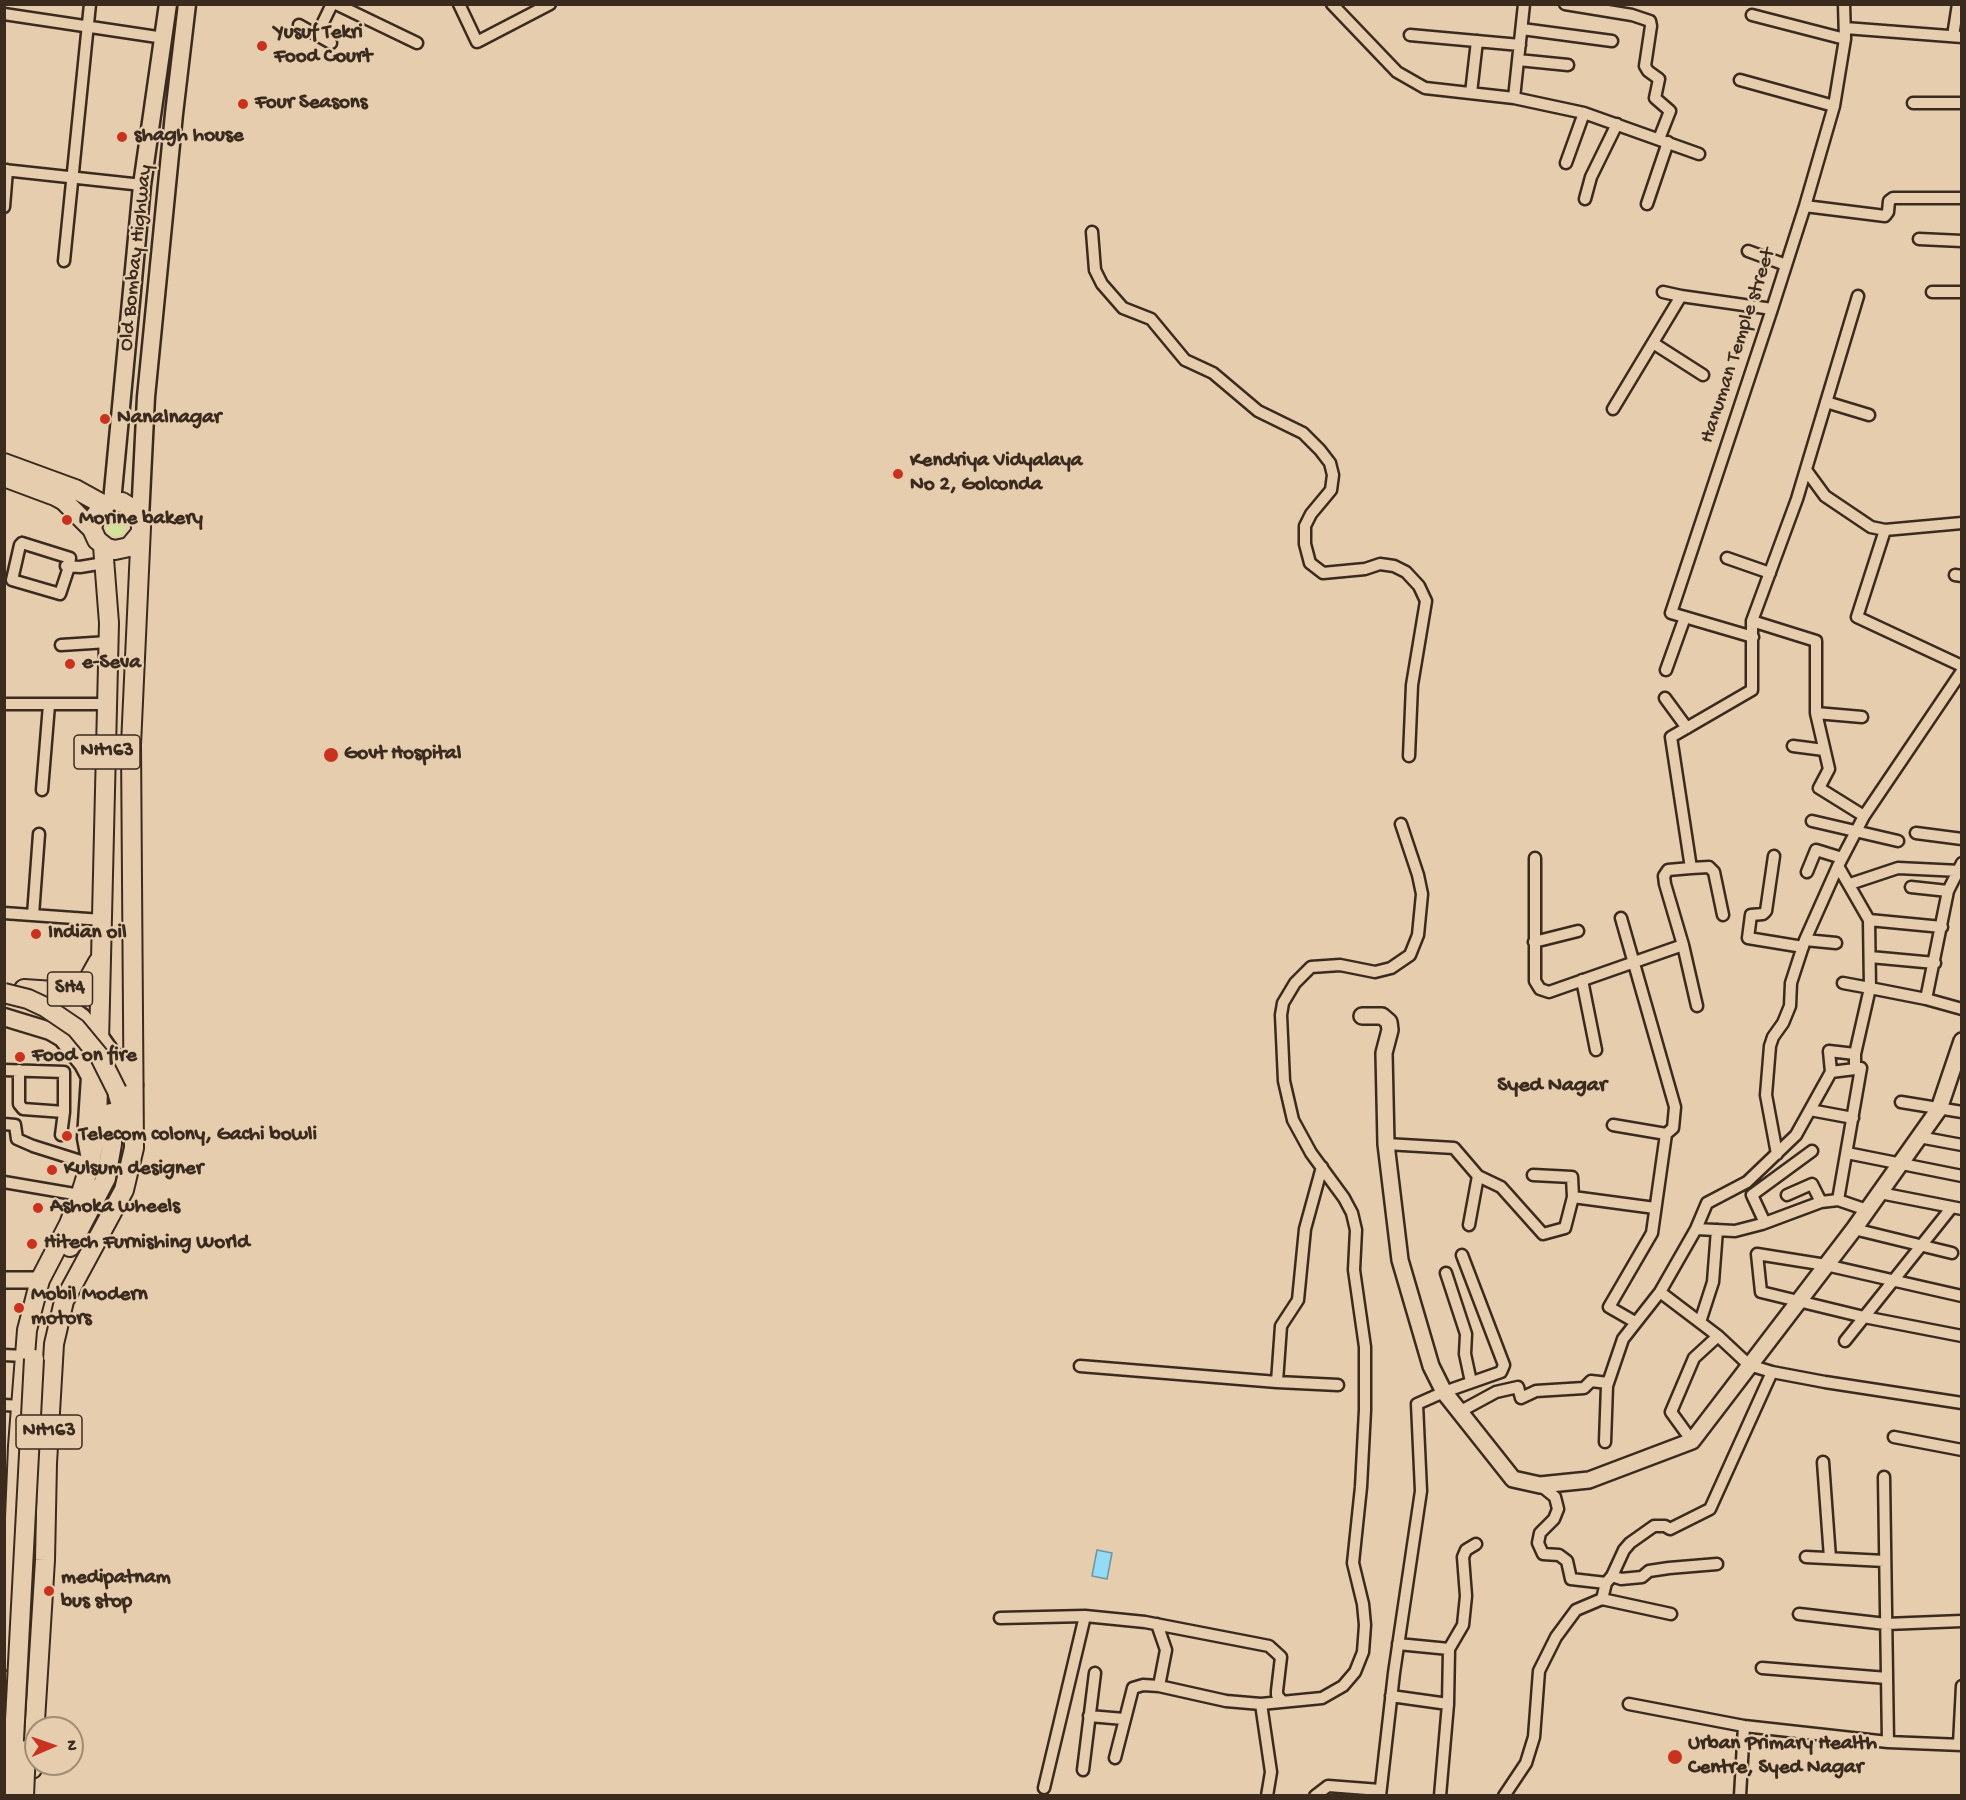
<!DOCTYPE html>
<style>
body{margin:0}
#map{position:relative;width:1966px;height:1800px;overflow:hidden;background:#e5cdae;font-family:"Gochi Hand",sans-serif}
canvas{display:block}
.frame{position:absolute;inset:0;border:6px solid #3b2a1e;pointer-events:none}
.north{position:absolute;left:24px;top:1716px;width:60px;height:60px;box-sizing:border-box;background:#e5cdae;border:2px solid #a18c74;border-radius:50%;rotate:88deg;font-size:16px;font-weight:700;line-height:24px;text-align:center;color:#3b2a1e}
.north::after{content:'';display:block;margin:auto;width:21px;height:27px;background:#c8321e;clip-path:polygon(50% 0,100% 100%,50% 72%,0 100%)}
</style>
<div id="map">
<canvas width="1966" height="1800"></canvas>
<div class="frame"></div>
<div class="north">N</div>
</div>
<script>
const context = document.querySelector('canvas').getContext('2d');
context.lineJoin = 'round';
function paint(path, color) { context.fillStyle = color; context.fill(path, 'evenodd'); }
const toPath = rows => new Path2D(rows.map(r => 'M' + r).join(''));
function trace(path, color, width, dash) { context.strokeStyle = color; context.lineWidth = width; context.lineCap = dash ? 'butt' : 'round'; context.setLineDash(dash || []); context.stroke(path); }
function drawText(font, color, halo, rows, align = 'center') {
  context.font = font + ' "Gochi Hand",sans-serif'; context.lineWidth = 4.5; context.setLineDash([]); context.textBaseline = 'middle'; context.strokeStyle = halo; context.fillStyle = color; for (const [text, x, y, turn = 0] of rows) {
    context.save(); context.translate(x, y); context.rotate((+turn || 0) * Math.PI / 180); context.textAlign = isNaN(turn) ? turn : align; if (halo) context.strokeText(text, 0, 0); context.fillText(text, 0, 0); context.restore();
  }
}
const green = toPath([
 '106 526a10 10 0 1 1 20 0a10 10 0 1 1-20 0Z'
]);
const water = toPath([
 [1097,1550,1112,1553,1107,1579,1092,1576,1097,1550]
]);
const street = toPath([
 [336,4,417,43],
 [459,4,477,42,550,4],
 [1332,4,1397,72,1425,88,1514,98,1584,113,1566,163],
 [1565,4,1632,15,1650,21,1651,26,1645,66,1648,71,1659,79,1655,98,1670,111,1659,139],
 [4,14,164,38],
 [1752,15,1845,39],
 [299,25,331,43],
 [1845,28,1962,37],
 [1522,29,1612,41],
 [317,35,332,4],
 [1410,35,1520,45],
 [1953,36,1958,4],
 [1518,60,1568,65],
 [1740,80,1834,106],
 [1471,93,1477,41],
 [1514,98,1524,4],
 [1913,103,1962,103],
 [1584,113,1699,154],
 [4,170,142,185],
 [1585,199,1591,177,1617,124],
 [1647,204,1668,142],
 [1805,206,1885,216,1888,212,1889,201,1893,198,1962,198],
 [4,207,7,170],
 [1092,232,1095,270,1102,284,1123,308,1151,319,1185,360,1213,373,1258,411,1303,433,1320,450,1330,463,1333,475,1331,490,1311,514,1305,526,1305,544,1310,563,1323,573,1365,569,1380,564,1394,566,1406,572,1419,586,1426,601,1412,685,1409,756],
 [1919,239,1962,241],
 [1748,251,1786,265],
 [64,261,90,4],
 [1663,292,1681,296],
 [1932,292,1962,292],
 [1653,343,1703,375],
 [1826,402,1869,415],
 [1613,409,1681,296,1772,309],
 [1806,470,1825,496,1871,527,1885,530,1962,523],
 [1885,530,1857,617,1962,666],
 [22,543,70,558,69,567,60,594,12,580,20,545,22,543],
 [1727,558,1770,573],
 [66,566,80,567,104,563],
 [1955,575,1962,576],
 [1752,621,1816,641,1816,713,1829,769,1819,788,1864,816],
 [1753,637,1671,613,1772,309,1805,206,1834,106,1845,39,1844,4],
 [61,645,108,642],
 [1666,670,1685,617],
 [1665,698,1687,728],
 [6,704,107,704],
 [1816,713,1862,717],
 [1793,746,1824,750],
 [42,790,49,705],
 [1812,821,1898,841],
 [1916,833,1962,839],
 [1774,856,1766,911,1763,914,1751,915,1748,938,1803,947],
 [1535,858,1535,981,1540,989,1549,992,1683,945],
 [1838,866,1869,920,1870,988,1843,983],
 [1691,868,1709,867,1714,872,1723,915],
 [1807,872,1816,850,1842,858],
 [1850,884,1898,868,1960,871],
 [1911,887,1948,891],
 [4,913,102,920],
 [33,915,39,834],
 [1621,918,1675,1107,1673,1128,1666,1134,1652,1233,1609,1307,1635,1322],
 [1869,920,1942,927],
 [1805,940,1836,943],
 [1534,942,1578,931],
 [1870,957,1935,963],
 [1582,980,1596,1050],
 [1926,999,1948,891,1962,863],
 [1697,1006,1683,945,1665,884,1664,876,1668,870,1691,868,1671,737,1752,690,1752,621,1797,499,1858,296],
 [4,1070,64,1072,64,1112,61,1135],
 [19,1070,19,1104,23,1109,64,1112],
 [1831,1072,1829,1051,1855,1054],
 [1901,1102,1962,1112],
 [1810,1110,1853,1118],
 [4,1124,15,1125,17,1139,33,1146,90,1164],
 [1613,1125,1666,1134],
 [1919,1137,1962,1145],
 [1386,1144,1454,1148,1478,1176,1501,1187,1543,1234,1565,1228,1573,1197,1655,1208],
 [1847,1153,1962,1176],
 [1777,1154,1766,1095,1770,1046,1773,1037,1783,1023,1790,1006,1791,983,1805,940,1838,866,1864,816,1962,671],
 [1533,1175,1572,1177,1573,1197],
 [4,1182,80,1195],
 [1880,1193,1962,1209],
 [1787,1195,1812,1184,1821,1202],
 [1838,1200,1861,1068,1855,1069,1855,1054,1870,988,1926,999,1962,1009],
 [1765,1223,1752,1195,1812,1151],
 [1469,1225,1478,1176],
 [1696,1229,1735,1231,1762,1224,1821,1202,1838,1200,1867,1210],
 [1854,1229,1952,1253],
 [1446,1273,1466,1334,1465,1354,1471,1382],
 [1660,1292,1718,1336,1749,1365,1772,1372,1825,1382,1962,1403],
 [1962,1296,1826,1265,1757,1254,1761,1292,1864,1317,1962,1336],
 [1700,1322,1713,1282,1717,1230],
 [1845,1341,1952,1207],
 [4,1355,24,1356],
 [1080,1366,1277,1382,1338,1385],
 [1277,1382,1281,1326,1298,1300,1305,1229,1322,1167],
 [4,1405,21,1406],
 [1461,1411,1496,1392,1518,1387,1521,1398,1536,1391,1584,1388,1591,1381,1608,1383],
 [1894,1437,1962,1450],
 [1692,1441,1671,1412,1694,1358,1718,1336],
 [1605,1442,1607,1386,1623,1339,1660,1292,1696,1229,1707,1203,1747,1182,1796,1135,1831,1072,1855,1069],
 [1823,1462,1830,1558],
 [1884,1477,1888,1742],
 [1540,1485,1555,1497,1558,1509,1554,1519,1540,1533,1538,1543,1543,1554,1559,1555,1567,1561,1571,1579,1606,1583],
 [1806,1557,1885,1561],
 [1612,1576,1621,1579,1642,1577,1649,1571,1669,1568,1717,1564],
 [1602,1599,1606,1583,1612,1576,1624,1550,1630,1543,1654,1526,1665,1526,1670,1529,1710,1509,1772,1372],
 [1799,1614,1886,1624,1962,1621],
 [1000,1618,1085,1616,1145,1622,1269,1646,1281,1657,1277,1691,1277,1695,1282,1701],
 [1157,1624,1166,1650,1159,1686],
 [1398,1644,1449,1649],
 [1762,1668,1887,1678],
 [1391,1696,1448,1704],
 [1261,1704,1271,1772,1267,1796],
 [1629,1704,1744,1726,1888,1742,1962,1745],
 [1089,1716,1124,1719],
 [1959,1744,1962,1686],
 [1115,1758,1133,1688,1143,1685,1159,1686,1226,1701,1261,1704,1322,1698,1343,1686,1355,1672,1363,1652,1365,1625,1363,1604,1353,1563,1361,1487,1365,1410,1365,1347,1354,1270,1356,1230,1352,1213,1344,1198,1311,1153,1293,1120,1284,1081,1281,1015,1283,1003,1295,983,1311,967,1340,965,1375,972,1391,968,1410,955,1418,935,1422,894,1418,875,1401,824],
 [1083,1770,1095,1673],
 [1044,1788,1085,1616],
 [1315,1796,1328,1786,1380,1790],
 [1380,1796,1394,1673,1421,1491,1417,1404,1444,1392,1501,1372,1504,1365,1462,1255],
 [1440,1796,1448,1704,1449,1649,1463,1625,1466,1596,1463,1557,1466,1550,1476,1544],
 [1504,1796,1526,1763,1534,1737,1539,1671,1556,1637,1576,1610,1602,1599,1671,1614],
 [1740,1796,1744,1726]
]);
const secondary = toPath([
 [1362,1016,1382,1016,1389,1022,1390,1030,1384,1053,1386,1144,1400,1260,1431,1366,1444,1392,1513,1479,1540,1485,1589,1480,1692,1441,1854,1229,1939,1109,1962,1041],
 [4,1280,40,1280]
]);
const primary = toPath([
 [112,502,142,185,168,4],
 [140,518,146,397,174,114,187,4],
 [38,992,64,1004,82,1017,100,1037,134,1085],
 [4,1017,50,1031,62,1038,83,1064,90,1077,86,1138,89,1154]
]);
const highway = toPath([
 [4,463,75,489,104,505],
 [4,477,55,496,64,501,92,529],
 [24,989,54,991,79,987,88,980,98,962],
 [117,1091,122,1109,124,1130],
 [70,1247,106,1178,112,1144,111,1113],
 [9,1661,18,1446,27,1330,40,1280,69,1224,82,1190,90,1164,97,1126,109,623,103,546],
 [32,1769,45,1560,47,1463,54,1344,64,1301,124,1190,134,1148,131,745,141,527,140,518,135,510,122,502,112,502,104,505,95,516,92,529,97,540,107,548,115,550,129,547,139,535]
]);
const highwayBridge = toPath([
 [4,993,28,999,45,1007,76,1028,100,1057,117,1091],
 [11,1796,34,1359],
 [24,1796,26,1750]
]);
const markers = [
 [262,46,6,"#c8321e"],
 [243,104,6,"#c8321e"],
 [122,137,6,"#c8321e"],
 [105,419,6,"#c8321e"],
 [898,474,6,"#c8321e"],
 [67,520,6,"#c8321e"],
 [70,664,6,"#c8321e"],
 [331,755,8,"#c8321e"],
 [36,934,6,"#c8321e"],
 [20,1057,6,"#c8321e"],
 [67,1136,6,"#c8321e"],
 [52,1170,6,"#c8321e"],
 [38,1208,6,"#c8321e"],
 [32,1244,6,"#c8321e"],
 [19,1308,6,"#c8321e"],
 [49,1591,6,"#c8321e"],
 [1675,1757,8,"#c8321e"]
];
const shields = [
 [107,752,66],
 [70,989,45],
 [49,1432,66]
];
const shieldNames = [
 ["NH163",107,752],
 ["SH4",70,989],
 ["NH163",49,1432]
];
const poiNames = [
 ["Yusuf Tekri",274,34],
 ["Food Court",274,58],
 ["Four Seasons",255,104],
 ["shagh house",134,137],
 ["Nanalnagar",117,419],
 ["Kendriya Vidyalaya",910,462],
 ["No 2, Golconda",910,486],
 ["Morine bakery",79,520],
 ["e-Seva",82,664],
 ["Govt Hospital",344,755],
 ["Indian oil",48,934],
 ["Food on fire",32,1057],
 ["Telecom colony, Gachi bowli",79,1136],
 ["Kulsum designer",64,1170],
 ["Ashoka wheels",50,1208],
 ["Hitech Furnishing World",44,1244],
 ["Mobil Modern",31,1296],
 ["motors",31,1320],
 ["medipatnam",61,1579],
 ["bus stop",61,1603],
 ["Urban Primary Health",1688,1745],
 ["Centre, Syed Nagar",1688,1769]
];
const streetNames = [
 ["Old Bombay Highway",137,258,-84],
 ["Hanuman Temple street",1739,346,-72]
];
const neighbourhoodNames = [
 ["Syed Nagar",1552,1087]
];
paint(green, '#d1e397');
paint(water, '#94dbf6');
trace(water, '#7094a0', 1.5);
trace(street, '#3b2a1e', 15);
trace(secondary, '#3b2a1e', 20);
trace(primary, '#3b2a1e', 21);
trace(highway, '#3b2a1e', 22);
trace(street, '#e5cdae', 10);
trace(secondary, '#e5cdae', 15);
trace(primary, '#e5cdae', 16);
trace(highway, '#e5cdae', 18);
trace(highwayBridge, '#3b2a1e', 22, []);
trace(highwayBridge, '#e5cdae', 18);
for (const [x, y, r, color] of markers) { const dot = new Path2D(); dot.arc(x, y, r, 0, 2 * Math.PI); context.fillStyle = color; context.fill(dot); trace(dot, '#e5cdae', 2); }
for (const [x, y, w] of shields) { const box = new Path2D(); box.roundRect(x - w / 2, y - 17, w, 34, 4.5); context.fillStyle = '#e5cdae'; context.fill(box); trace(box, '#3b2a1e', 1.5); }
drawText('bold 20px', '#3b2a1e', null, shieldNames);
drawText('bold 21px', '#3b2a1e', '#e5cdae', poiNames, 'left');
drawText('21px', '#3b2a1e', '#e5cdae', streetNames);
drawText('bold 22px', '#3b2a1e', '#e5cdae', neighbourhoodNames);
</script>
